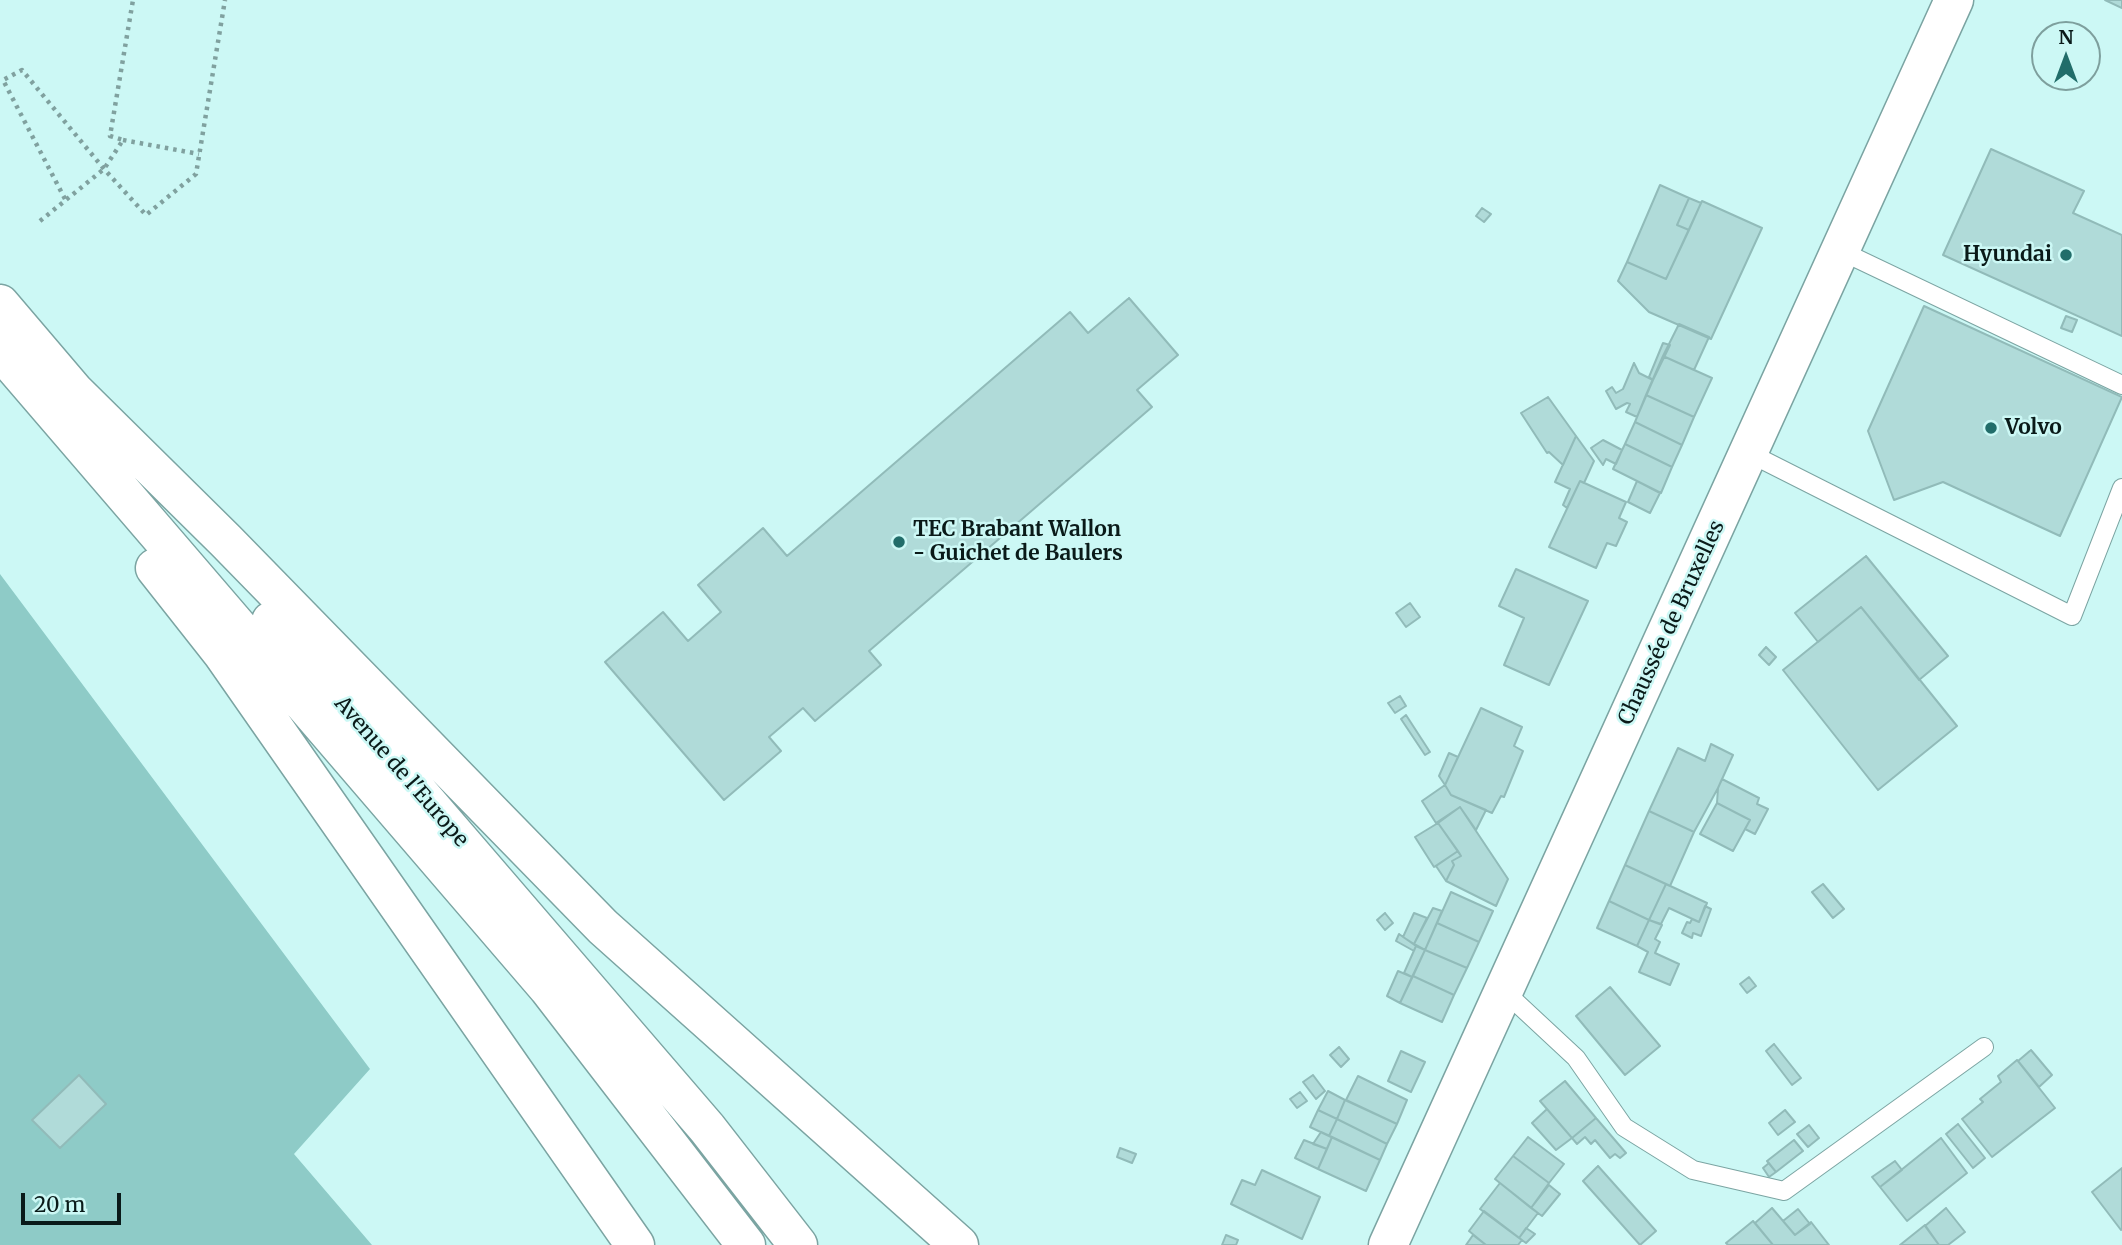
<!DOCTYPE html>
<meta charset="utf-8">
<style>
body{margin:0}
#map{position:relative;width:2122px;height:1245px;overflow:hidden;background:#ccf8f5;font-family:Merriweather,serif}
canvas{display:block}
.north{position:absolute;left:2031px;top:21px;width:70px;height:70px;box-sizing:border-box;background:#ccf8f5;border:2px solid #7e9f9d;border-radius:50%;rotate:0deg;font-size:19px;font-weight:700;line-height:28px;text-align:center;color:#0a1a19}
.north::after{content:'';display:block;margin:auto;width:24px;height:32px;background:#216d6a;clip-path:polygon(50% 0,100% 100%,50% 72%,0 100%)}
.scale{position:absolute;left:21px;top:1193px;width:100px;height:32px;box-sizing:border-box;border:4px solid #0a1a19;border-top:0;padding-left:9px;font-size:21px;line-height:24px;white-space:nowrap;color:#0a1a19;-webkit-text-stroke:5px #ccf8f5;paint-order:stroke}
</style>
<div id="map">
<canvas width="2122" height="1245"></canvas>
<div class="north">N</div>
<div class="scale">20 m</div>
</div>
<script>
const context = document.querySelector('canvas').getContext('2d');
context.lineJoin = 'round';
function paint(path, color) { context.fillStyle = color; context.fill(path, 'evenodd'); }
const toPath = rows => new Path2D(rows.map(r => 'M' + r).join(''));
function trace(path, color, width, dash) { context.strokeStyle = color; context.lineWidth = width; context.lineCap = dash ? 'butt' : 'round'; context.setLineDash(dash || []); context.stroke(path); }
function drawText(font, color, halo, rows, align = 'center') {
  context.font = font + ' Merriweather,serif'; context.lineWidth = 5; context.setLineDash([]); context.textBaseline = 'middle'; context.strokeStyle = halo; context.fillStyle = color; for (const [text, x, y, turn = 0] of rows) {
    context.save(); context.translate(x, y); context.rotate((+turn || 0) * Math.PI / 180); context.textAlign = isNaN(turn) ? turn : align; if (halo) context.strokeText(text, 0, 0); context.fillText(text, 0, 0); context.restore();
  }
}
const green = toPath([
 [0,574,370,1069,294,1154,372,1245,0,1245]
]);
const building = toPath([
 [2105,0,2122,0,2122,8,2105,0],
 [1991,149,2084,191,2073,213,2122,235,2122,336,1943,255,1991,149],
 [1660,185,1689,198,1677,225,1689,230,1666,279,1627,262,1660,185],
 [1689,198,1701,203,1689,230,1677,225,1689,198],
 [1702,201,1762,228,1711,339,1649,312,1618,281,1627,262,1666,279,1702,201],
 [1482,208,1491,214,1484,222,1476,216,1482,208],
 [1129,298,1178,355,1137,390,1152,407,869,651,881,665,815,721,803,708,769,737,781,751,724,800,605,662,663,612,688,641,721,612,698,585,763,528,787,556,1070,312,1088,333,1129,298],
 [1924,306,2122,397,2060,536,1943,482,1894,500,1868,431,1924,306],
 [2066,316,2077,320,2072,332,2061,328,2066,316],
 [1679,324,1709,337,1694,370,1663,356,1679,324],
 [1663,343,1670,345,1653,380,1649,377,1663,343],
 [1663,356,1712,378,1694,417,1646,395,1663,356],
 [1634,363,1639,373,1653,380,1637,417,1626,412,1630,404,1627,403,1616,409,1606,391,1612,387,1616,393,1623,389,1634,363],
 [1646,395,1694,417,1682,445,1635,422,1646,395],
 [1548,397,1576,436,1563,465,1549,452,1547,453,1521,413,1548,397],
 [1635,422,1682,445,1672,467,1625,444,1635,422],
 [1576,436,1594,461,1584,483,1580,481,1567,508,1563,505,1570,489,1555,482,1576,436],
 [1603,440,1622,450,1616,464,1606,459,1603,465,1591,448,1603,440],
 [1625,444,1672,467,1661,493,1613,469,1625,444],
 [1580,481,1626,502,1619,518,1627,522,1616,546,1607,543,1596,568,1549,547,1580,481],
 [1637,481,1660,493,1650,513,1628,502,1637,481],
 [1866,556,1948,656,1919,680,1861,607,1818,642,1795,613,1866,556],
 [1516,569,1588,601,1549,685,1504,665,1524,618,1499,606,1516,569],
 [1410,603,1420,617,1406,627,1396,613,1410,603],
 [1861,607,1957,726,1878,790,1783,670,1861,607],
 [1766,647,1776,657,1769,665,1759,655,1766,647],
 [1400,696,1406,706,1395,713,1388,703,1400,696],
 [1481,708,1522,727,1514,746,1523,751,1504,797,1501,796,1492,813,1451,795,1445,785,1481,708],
 [1406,715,1430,752,1425,755,1401,719,1406,715],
 [1711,744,1733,755,1718,788,1694,832,1649,811,1678,748,1705,761,1711,744],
 [1449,753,1458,757,1445,785,1439,776,1449,753],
 [1722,779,1759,798,1757,804,1768,809,1755,834,1745,829,1750,820,1717,803,1718,788,1722,779],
 [1445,785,1451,795,1486,810,1476,830,1460,807,1436,823,1422,801,1445,785],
 [1717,803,1750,820,1733,851,1700,834,1717,803],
 [1460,807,1508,879,1496,906,1446,881,1454,865,1452,861,1461,856,1438,823,1460,807],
 [1649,811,1694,832,1670,886,1625,865,1649,811],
 [1438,823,1458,851,1434,867,1415,837,1438,823],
 [1458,851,1461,856,1452,861,1454,865,1446,881,1436,866,1458,851],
 [1625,865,1666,884,1649,920,1609,901,1625,865],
 [1666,884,1707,903,1699,922,1669,908,1661,924,1649,920,1666,884],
 [1823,884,1844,909,1833,918,1812,892,1823,884],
 [1451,892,1493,911,1479,942,1437,923,1451,892],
 [1609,901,1649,920,1637,946,1597,928,1609,901],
 [1705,906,1711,909,1701,936,1693,933,1692,938,1682,933,1687,922,1690,923,1692,919,1699,922,1705,906],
 [1433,908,1442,911,1425,950,1414,944,1433,908],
 [1385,913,1393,923,1385,930,1377,920,1385,913],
 [1414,913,1427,918,1414,944,1403,937,1414,913],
 [1649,920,1662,925,1655,939,1660,942,1655,953,1679,964,1670,985,1639,972,1648,952,1637,946,1649,920],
 [1437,923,1479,942,1467,968,1425,950,1437,923],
 [1399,934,1416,946,1414,951,1396,941,1399,934],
 [1416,946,1425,950,1412,977,1404,973,1416,946],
 [1425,950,1467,968,1454,995,1413,976,1425,950],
 [1398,971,1412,977,1400,1003,1387,996,1398,971],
 [1413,976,1454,995,1442,1022,1400,1003,1413,976],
 [1749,977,1756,986,1747,993,1740,984,1749,977],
 [1610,987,1660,1046,1625,1075,1576,1016,1610,987],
 [1774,1044,1801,1078,1792,1085,1766,1051,1774,1044],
 [1339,1047,1349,1059,1341,1067,1330,1055,1339,1047],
 [2031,1050,2052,1075,2039,1087,2018,1061,2031,1050],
 [1401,1051,1425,1062,1411,1092,1388,1081,1401,1051],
 [2017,1060,2055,1108,1992,1157,1962,1119,1983,1102,1980,1099,2001,1082,1998,1076,2017,1060],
 [79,1075,106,1104,60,1148,32,1120,79,1075],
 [1313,1075,1325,1091,1316,1099,1303,1082,1313,1075],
 [1358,1076,1407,1100,1397,1124,1346,1100,1358,1076],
 [1565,1081,1596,1118,1572,1138,1540,1101,1565,1081],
 [1328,1091,1345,1100,1337,1119,1318,1110,1328,1091],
 [1300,1092,1307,1101,1297,1108,1290,1099,1300,1092],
 [1345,1100,1397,1124,1387,1144,1337,1119,1345,1100],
 [1547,1109,1572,1138,1556,1150,1532,1123,1547,1109],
 [1318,1110,1337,1119,1329,1136,1310,1127,1318,1110],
 [1785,1110,1795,1122,1778,1135,1769,1123,1785,1110],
 [1596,1118,1626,1153,1620,1158,1615,1154,1610,1158,1595,1140,1591,1144,1585,1137,1577,1144,1572,1138,1596,1118],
 [1337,1119,1387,1144,1380,1160,1329,1136,1337,1119],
 [1958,1124,1985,1158,1973,1168,1946,1134,1958,1124],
 [1809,1125,1819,1138,1808,1147,1797,1134,1809,1125],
 [1321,1132,1332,1137,1327,1149,1313,1144,1321,1132],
 [1332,1137,1380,1160,1366,1191,1318,1169,1332,1137],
 [1528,1137,1564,1164,1549,1183,1513,1156,1528,1137],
 [1941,1138,1967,1173,1907,1221,1880,1187,1941,1138],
 [1304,1140,1327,1149,1318,1169,1295,1158,1304,1140],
 [1794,1140,1803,1151,1776,1172,1767,1161,1794,1140],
 [1120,1148,1136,1154,1132,1163,1117,1157,1120,1148],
 [1513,1156,1549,1183,1531,1208,1495,1179,1513,1156],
 [1895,1161,1902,1170,1880,1187,1872,1177,1895,1161],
 [1769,1163,1776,1172,1769,1177,1763,1168,1769,1163],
 [1598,1166,1656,1231,1640,1245,1583,1181,1598,1166],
 [2122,1168,2122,1229,2121,1230,2092,1192,2122,1168],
 [1262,1170,1320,1197,1302,1239,1231,1204,1242,1180,1255,1185,1262,1170],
 [1500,1183,1538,1213,1519,1238,1480,1209,1500,1183],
 [1549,1185,1560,1194,1542,1216,1531,1208,1549,1185],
 [1772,1208,1795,1235,1811,1222,1829,1245,1773,1245,1755,1223,1772,1208],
 [1946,1208,1965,1232,1948,1245,1939,1245,1925,1226,1946,1208],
 [1798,1209,1810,1224,1795,1235,1783,1221,1798,1209],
 [1484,1211,1522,1240,1518,1245,1486,1245,1469,1231,1484,1211],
 [1753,1221,1773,1245,1728,1245,1726,1243,1753,1221],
 [1925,1225,1939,1245,1900,1245,1925,1225],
 [1526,1228,1535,1234,1526,1243,1519,1238,1526,1228],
 [1226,1235,1238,1240,1236,1245,1222,1245,1226,1235],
 [1473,1235,1486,1245,1466,1245,1473,1235]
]);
const path = toPath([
 [123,140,199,154],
 [65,199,3,80,22,70,104,169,146,215,196,174,225,0],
 [40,221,104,169,123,140,110,136,133,0]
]);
const service = toPath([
 [1841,251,2122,385],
 [1749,453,2072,616,2122,488],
 [1504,991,1576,1058,1624,1127,1693,1170,1784,1191,1984,1047]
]);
const primary = toPath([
 [0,304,86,405],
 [0,350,548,988,746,1245],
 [71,388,226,541,603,927,959,1245],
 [155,568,222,653,635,1245],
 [271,621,707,1128,798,1245],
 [1388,1245,1954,0]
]);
const markers = [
 [2066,255,7,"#216d6a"],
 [1991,428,7,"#216d6a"],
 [899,542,7,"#216d6a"]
];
const poiNames = [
 ["Hyundai",2052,255,"right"],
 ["Volvo",2005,428],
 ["TEC Brabant Wallon",913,530],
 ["- Guichet de Baulers",913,554]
];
const streetNames = [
 ["Chaussée de Bruxelles",1672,623,-65],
 ["Avenue de l'Europe",401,772,49]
];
paint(green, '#8ecbc7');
paint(building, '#b0dbd9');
trace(building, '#91bbb9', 2);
trace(service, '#7ba4a2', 20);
trace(primary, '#7ba4a2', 41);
trace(path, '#80a19f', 4.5, [3.5, 5]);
trace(service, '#fff', 18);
trace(primary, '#fff', 38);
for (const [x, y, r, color] of markers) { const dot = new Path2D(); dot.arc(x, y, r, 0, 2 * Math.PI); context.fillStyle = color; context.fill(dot); trace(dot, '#ccf8f5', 2.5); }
drawText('bold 21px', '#0a1a19', '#ccf8f5', poiNames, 'left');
drawText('21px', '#0a1a19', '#ccf8f5', streetNames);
</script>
